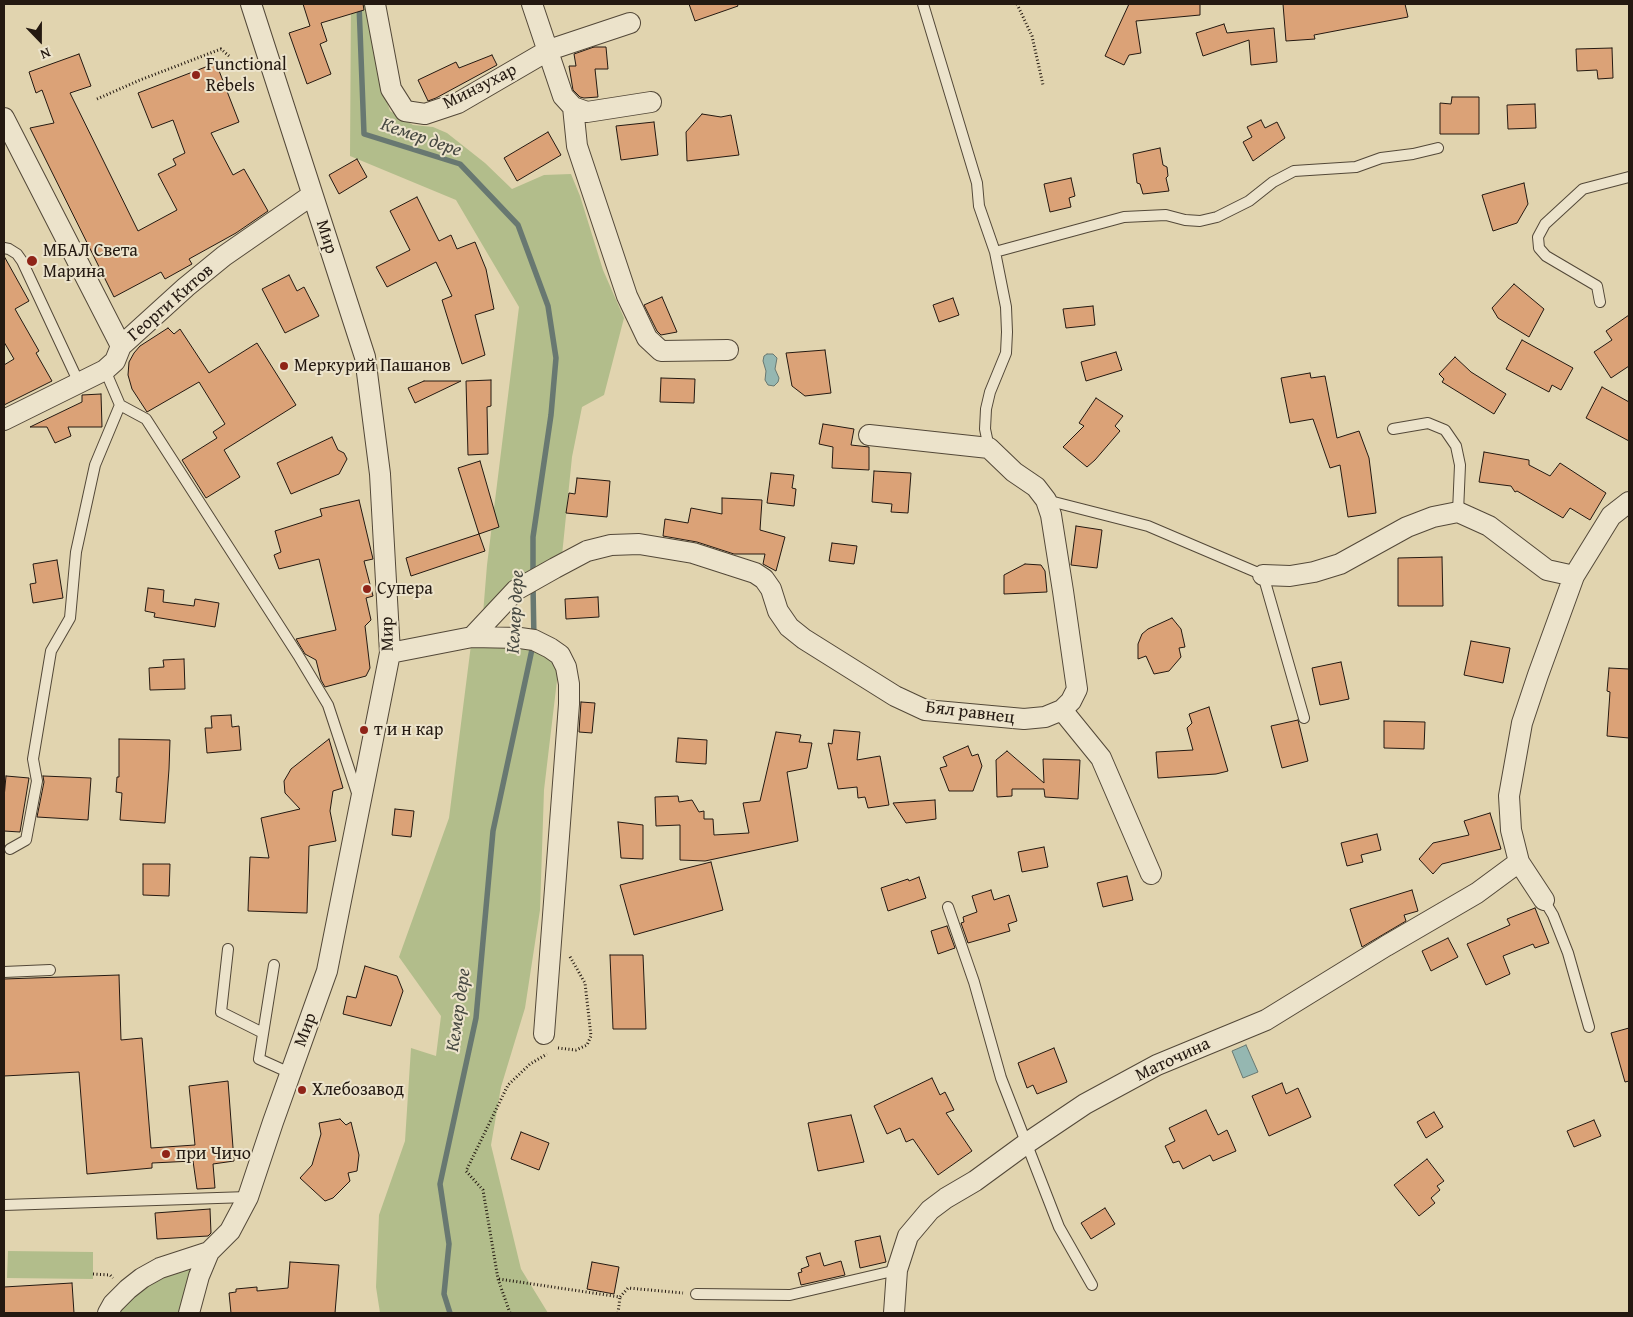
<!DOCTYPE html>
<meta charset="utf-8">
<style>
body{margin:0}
#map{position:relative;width:1633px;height:1317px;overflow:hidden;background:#e1d4af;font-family:"Gentium Book Plus",serif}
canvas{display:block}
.frame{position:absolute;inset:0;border:5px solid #241911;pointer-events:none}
.north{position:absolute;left:15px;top:15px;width:50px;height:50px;-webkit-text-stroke:4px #ece3cb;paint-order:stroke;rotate:158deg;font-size:14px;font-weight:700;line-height:20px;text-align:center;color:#241911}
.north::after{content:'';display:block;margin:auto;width:18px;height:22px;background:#241911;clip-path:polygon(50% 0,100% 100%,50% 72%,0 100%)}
</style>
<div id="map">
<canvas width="1633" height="1317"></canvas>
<div class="frame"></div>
<div class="north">N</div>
</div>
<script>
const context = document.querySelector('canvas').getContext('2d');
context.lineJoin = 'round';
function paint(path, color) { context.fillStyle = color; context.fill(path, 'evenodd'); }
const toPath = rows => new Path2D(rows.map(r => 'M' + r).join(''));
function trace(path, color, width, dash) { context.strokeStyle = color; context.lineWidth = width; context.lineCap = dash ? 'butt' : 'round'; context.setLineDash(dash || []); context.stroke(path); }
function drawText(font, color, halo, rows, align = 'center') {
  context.font = font + ' "Gentium Book Plus",serif'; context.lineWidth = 4; context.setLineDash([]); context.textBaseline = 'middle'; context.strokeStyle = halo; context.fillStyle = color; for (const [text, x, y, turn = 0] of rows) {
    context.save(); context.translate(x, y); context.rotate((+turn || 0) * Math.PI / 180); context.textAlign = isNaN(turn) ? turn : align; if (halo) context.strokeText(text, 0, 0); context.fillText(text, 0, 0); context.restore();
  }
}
const green = toPath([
 [351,4,367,4,377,71,390,111,413,125,433,127,447,133,485,163,512,189,544,175,571,174,580,196,603,270,624,318,604,395,582,407,572,457,561,565,482,626,487,565,519,307,456,200,350,156],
 [472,637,560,655,544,790,540,910,525,1008,501,1087,491,1145,521,1269,548,1313,380,1313,376,1287,379,1215,405,1141,411,1048,436,1056,441,1016,399,957,449,818],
 [8,1251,93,1252,93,1279,7,1278],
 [209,1252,189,1313,108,1313,113,1304]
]);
const water = toPath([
 [767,354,773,354,777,358,775,369,779,378,778,382,774,386,768,385,765,380,766,371,763,361,764,356,767,354],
 [1246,1045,1258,1072,1243,1078,1232,1051,1246,1045]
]);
const stream = toPath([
 [359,4,364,134,460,164,518,225,548,306,556,358,551,415,533,537,533,574],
 [450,1313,444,1294,449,1244,440,1184,476,1018,493,831,534,640,533,586]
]);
const building = toPath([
 [303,4,363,4,364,10,321,23,327,41,320,44,331,74,307,84,289,33,310,26,303,4],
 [689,4,737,4,738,6,695,21,689,4],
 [1129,4,1200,4,1200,15,1136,21,1141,53,1129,55,1124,65,1105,56,1129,4],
 [1283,4,1405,4,1408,17,1314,35,1315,39,1286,41,1283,4],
 [1224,24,1227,33,1274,28,1277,62,1251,65,1249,40,1203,56,1196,33,1224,24],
 [594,47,606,47,608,69,595,69,598,97,584,98,580,97,573,90,569,66,576,66,574,54,594,47],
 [1612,48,1613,78,1598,79,1597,70,1577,71,1576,49,1612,48],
 [79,54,91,86,70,93,138,231,177,210,158,174,176,165,173,159,185,153,173,120,152,128,138,93,216,63,239,122,211,133,233,175,244,169,268,211,236,233,189,259,192,264,165,279,161,272,114,297,30,128,54,123,42,90,36,93,29,72,79,54],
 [492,55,497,65,436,98,428,101,418,80,456,62,459,68,492,55],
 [1452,97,1479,97,1479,134,1440,134,1440,103,1451,104,1452,97],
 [1535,104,1536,128,1508,129,1507,105,1535,104],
 [702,114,721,117,731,115,739,155,687,161,686,132,702,114],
 [1261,120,1265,128,1277,122,1285,138,1253,161,1243,142,1252,137,1247,127,1261,120],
 [654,122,658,155,621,160,616,126,654,122],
 [548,132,561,155,517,181,504,158,548,132],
 [1160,148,1163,165,1167,167,1168,176,1166,178,1169,191,1143,194,1140,184,1137,183,1133,154,1160,148],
 [357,159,367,177,339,194,329,175,357,159],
 [1071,178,1075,196,1069,198,1071,207,1050,212,1044,184,1071,178],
 [1524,183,1528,204,1517,223,1493,231,1482,195,1524,183],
 [417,197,439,241,451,235,457,249,475,242,486,269,494,309,475,315,485,355,462,364,442,300,452,296,436,262,387,287,376,267,410,250,390,211,417,197],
 [4,256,29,301,15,309,39,351,36,353,52,381,4,405,4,365,14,359,4,342,4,256],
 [289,275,297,291,304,287,319,316,285,333,262,289,289,275],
 [1514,284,1544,309,1529,337,1498,318,1492,308,1514,284],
 [662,297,677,332,661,335,657,331,644,305,662,297],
 [953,298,959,315,939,322,933,305,953,298],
 [1093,306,1095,325,1066,328,1063,309,1093,306],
 [1629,315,1629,366,1611,378,1594,352,1612,340,1606,331,1629,315],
 [168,328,174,334,180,329,209,373,257,343,296,405,224,450,240,477,206,498,182,460,217,438,213,432,225,424,199,382,147,412,132,389,128,375,129,362,134,353,140,346,168,328],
 [1522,340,1573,368,1561,390,1552,385,1549,392,1506,369,1522,340],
 [825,350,831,393,805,396,792,386,786,353,825,350],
 [1116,352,1122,370,1086,381,1081,362,1116,352],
 [1455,357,1471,372,1506,394,1494,414,1442,382,1444,379,1439,374,1455,357],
 [1310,373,1311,378,1325,376,1337,438,1359,431,1369,458,1376,513,1348,517,1340,465,1330,468,1313,419,1290,423,1281,378,1310,373],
 [661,378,695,379,694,403,660,402,661,378],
 [491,380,491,406,487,407,488,454,468,455,466,381,491,380],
 [424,381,461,381,415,403,408,388,424,381],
 [1602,387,1629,402,1629,441,1586,418,1602,387],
 [101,394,102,427,68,427,71,436,55,443,47,427,30,427,82,402,82,395,101,394],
 [1096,398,1123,416,1115,426,1120,431,1095,460,1087,467,1063,447,1084,426,1079,423,1096,398],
 [823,424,854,429,851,445,869,447,869,470,832,468,833,447,819,444,823,424],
 [332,437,338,450,344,453,347,459,339,474,291,494,277,463,332,437],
 [1484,452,1529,460,1529,465,1550,476,1560,463,1606,493,1590,520,1570,508,1563,518,1517,491,1515,492,1511,486,1479,482,1484,452],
 [480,461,499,527,479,534,458,468,480,461],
 [874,471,911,473,908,513,891,512,892,504,872,502,874,471],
 [771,473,794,475,792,488,796,489,794,506,767,503,771,473],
 [577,478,610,481,607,517,566,513,569,493,575,494,577,478],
 [722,498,762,500,760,530,785,537,776,571,763,564,765,554,734,554,697,542,663,536,665,519,688,523,691,508,722,514,722,498],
 [359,500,373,559,364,561,373,596,366,598,371,620,365,626,370,668,366,676,325,687,321,680,316,660,305,654,296,639,336,630,319,559,279,569,274,555,281,552,275,531,322,516,320,509,359,500],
 [1076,526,1102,530,1097,568,1071,565,1076,526],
 [479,534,485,551,411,576,406,558,479,534],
 [832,543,857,546,854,564,829,561,832,543],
 [1442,557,1443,606,1398,606,1398,558,1442,557],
 [57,560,63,598,33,603,30,584,36,583,33,564,57,560],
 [1025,564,1041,565,1045,571,1047,592,1004,594,1004,575,1025,564],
 [148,588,164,590,163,602,194,606,195,599,219,603,215,627,154,617,155,613,145,611,148,588],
 [598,597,599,617,566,619,565,599,598,597],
 [1172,618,1181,629,1185,647,1179,648,1181,657,1169,671,1154,674,1146,656,1138,659,1138,644,1142,634,1148,629,1172,618],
 [1471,641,1510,648,1503,683,1464,675,1471,641],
 [184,659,185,689,150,690,149,668,164,667,163,660,184,659],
 [1341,662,1349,699,1320,705,1312,668,1341,662],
 [1609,668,1629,669,1629,738,1607,736,1610,692,1607,691,1609,668],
 [581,702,595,703,592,733,579,732,581,702],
 [1209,707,1228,771,1216,774,1158,778,1156,752,1193,750,1187,728,1192,723,1189,714,1209,707],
 [231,715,232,727,239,726,241,750,207,753,205,728,212,728,211,716,231,715],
 [1298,720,1308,761,1282,768,1271,726,1298,720],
 [1384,721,1425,722,1424,749,1384,748,1384,721],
 [834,730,860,732,857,760,880,756,889,805,868,808,865,797,858,798,857,787,838,789,828,743,832,744,834,730],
 [776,732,801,735,799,742,812,743,807,768,787,772,798,841,705,861,680,860,680,825,656,826,655,797,678,796,679,802,692,800,699,812,704,811,704,819,713,819,714,835,749,833,743,803,760,801,776,732],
 [678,738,707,740,706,764,676,762,678,738],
 [119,739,170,740,169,769,165,823,120,820,122,793,116,792,117,777,119,777,119,739],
 [329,739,343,788,333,791,330,811,336,841,309,846,307,913,248,911,250,857,269,858,261,818,300,809,285,793,284,781,291,769,329,739],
 [968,746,972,756,978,754,982,766,973,791,949,791,940,768,947,766,943,757,968,746],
 [1007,751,1044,783,1043,759,1080,760,1078,799,1045,797,1044,789,1012,789,1012,796,997,797,996,760,1007,751],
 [6,776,29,778,20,832,4,831,4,798,6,776],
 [43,776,91,778,88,820,37,817,44,782,43,776],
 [935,800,936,819,906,823,893,803,935,800],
 [395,809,414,811,411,837,392,835,395,809],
 [1490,813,1501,849,1442,864,1433,874,1419,859,1433,843,1469,835,1464,821,1490,813],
 [618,822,643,825,643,859,621,858,618,822],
 [1377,834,1381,850,1361,855,1363,862,1347,866,1341,843,1377,834],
 [1044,847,1048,867,1022,872,1018,852,1044,847],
 [711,862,723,910,634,935,620,885,711,862],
 [143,864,170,864,169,896,143,895,143,864],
 [1127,876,1133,900,1103,907,1097,883,1127,876],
 [919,877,926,898,888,911,881,888,908,879,909,881,919,877],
 [991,890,994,900,1009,895,1017,921,1008,924,1010,931,968,943,961,923,964,922,963,917,977,912,972,896,991,890],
 [1412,890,1418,911,1404,915,1406,921,1362,947,1350,909,1412,890],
 [1535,908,1549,943,1535,948,1533,944,1503,956,1510,974,1486,985,1467,944,1510,925,1507,919,1535,908],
 [947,926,955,948,938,954,931,931,947,926],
 [1448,938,1458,957,1431,971,1422,951,1448,938],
 [610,955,643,955,646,1029,613,1029,610,955],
 [365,966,397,976,403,991,391,1026,343,1014,347,996,356,998,365,966],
 [119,975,121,1040,142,1038,151,1148,195,1145,189,1086,228,1081,234,1161,213,1164,215,1188,197,1189,193,1161,152,1163,152,1168,87,1174,79,1072,4,1076,4,979,119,975],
 [1629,1028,1629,1081,1625,1082,1611,1033,1629,1028],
 [1054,1048,1067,1082,1037,1094,1033,1085,1027,1088,1018,1063,1054,1048],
 [932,1078,940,1095,945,1092,954,1110,946,1113,972,1151,938,1175,913,1139,906,1142,900,1128,887,1134,874,1106,932,1078],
 [1282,1083,1286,1094,1298,1088,1311,1117,1269,1136,1252,1096,1282,1083],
 [1206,1110,1218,1135,1227,1130,1236,1151,1213,1161,1210,1155,1183,1169,1179,1161,1173,1163,1165,1146,1175,1141,1169,1128,1206,1110],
 [1434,1112,1443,1127,1426,1138,1417,1122,1434,1112],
 [851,1115,864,1162,818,1171,808,1123,851,1115],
 [340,1119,346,1125,351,1122,359,1155,357,1171,348,1173,350,1181,333,1198,325,1201,300,1178,312,1165,321,1134,319,1123,340,1119],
 [1594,1120,1601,1136,1574,1147,1567,1131,1594,1120],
 [521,1132,549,1143,539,1170,511,1159,521,1132],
 [1427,1159,1444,1181,1437,1186,1440,1190,1431,1198,1435,1203,1419,1216,1394,1185,1427,1159],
 [1105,1208,1115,1224,1091,1239,1081,1223,1105,1208],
 [210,1209,211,1233,208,1236,157,1239,155,1213,210,1209],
 [880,1236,886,1262,860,1268,855,1241,880,1236],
 [820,1253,824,1266,841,1261,845,1275,801,1285,798,1273,802,1272,801,1269,809,1266,806,1257,820,1253],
 [290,1262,339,1265,335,1313,231,1313,229,1293,236,1292,236,1289,257,1287,257,1291,288,1288,290,1262],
 [592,1262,619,1267,614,1294,587,1289,592,1262],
 [72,1283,74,1313,4,1313,4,1287,72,1283]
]);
const path = toPath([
 [1017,4,1032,36,1043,85],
 [97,99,140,80,221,49,229,56],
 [558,1048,576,1050,587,1045,591,1036,585,983,569,955],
 [93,1274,110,1275,113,1278],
 [499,1279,620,1297,628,1288,683,1293],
 [510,1313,498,1279,483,1190,466,1171,508,1085,530,1064,547,1054],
 [618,1313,620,1297]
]);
const lane = toPath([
 [923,4,977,183,979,206,995,252,1124,217,1166,215,1185,220,1200,221,1217,217,1249,201,1273,182,1294,171,1356,167,1381,158,1413,154,1438,148],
 [4,248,9,249,17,254,22,261,79,383],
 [1600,302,1597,286,1546,256,1539,248,1538,237,1545,224,1583,189,1629,177],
 [105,370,120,405,146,419,298,655,328,705,358,796],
 [1393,429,1428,423,1445,430,1456,446,1460,465,1458,512],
 [989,448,985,429,986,409,990,392,1006,353,1007,332,1006,307,995,252],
 [1046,500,1148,526,1263,575,1304,718],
 [10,849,26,840,37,781,33,759,51,651,70,618,76,552,95,465,120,405],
 [1544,900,1553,915,1568,953,1589,1027],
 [948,907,974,982,1001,1078,1059,1227,1092,1285],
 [228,949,221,1012,263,1033],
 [274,965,259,1059,290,1073],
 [4,972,50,970],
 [4,1205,248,1197],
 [696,1294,790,1295,897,1270]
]);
const street = toPath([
 [375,4,391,89,405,111,425,114,458,103,549,50,630,23],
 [532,4,563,96,573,107,587,112,651,102],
 [573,107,577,146,627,296,647,338,661,351,728,350],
 [4,118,121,346],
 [4,420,105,370,115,361,121,346,186,287,224,256,312,195],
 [1263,575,1290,576,1314,572,1340,564,1407,527,1433,517,1458,512,1489,526,1547,570,1574,576,1611,516,1629,502],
 [472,637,516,590,555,568,587,551,611,545,639,544,693,553,755,573,764,579,771,589,778,611,789,627,804,639,895,696,925,710,1024,719,1045,717,1062,710,1071,701,1077,689,1063,591,1051,515,1046,500,1036,487,1014,472,989,448,869,435],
 [390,653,472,637,520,638,534,640,550,648,560,655,566,667,569,684,569,704,544,1034],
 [1062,710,1101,758,1151,874],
 [1544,900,1519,862,1511,830,1509,796,1522,723,1538,675,1574,576],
 [108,1313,113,1304,128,1289,142,1278,160,1268,209,1252],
 [189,1313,199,1276,209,1252,230,1231,248,1197,273,1122,327,971,390,653,380,474,365,357,251,4],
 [894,1313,897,1270,908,1236,930,1210,946,1198,975,1181,1027,1143,1085,1104,1157,1065,1266,1020,1386,946,1477,893,1519,862]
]);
const markers = [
 [196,75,5,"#8f2418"],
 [32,261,6,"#8f2418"],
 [284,366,5,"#8f2418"],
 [367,589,5,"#8f2418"],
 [364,730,5,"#8f2418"],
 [302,1090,5,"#8f2418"],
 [166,1154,5,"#8f2418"]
];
const poiNames = [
 ["Functional",206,65],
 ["Rebels",206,86],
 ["МБАЛ Света",43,251],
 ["Марина",43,272],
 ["Меркурий Пашанов",294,366],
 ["Супера",377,589],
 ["т и н кар",374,730],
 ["Хлебозавод",312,1090],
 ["при Чичо",176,1154]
];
const streetNames = [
 ["Минзухар",480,87,-27],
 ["Мир",326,237,72],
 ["Георги Китов",171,303,-41],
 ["Мир",388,634,-91],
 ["Бял равнец",970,713,7],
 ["Мир",306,1030,-70],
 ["Маточина",1173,1060,-25]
];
const waterNames = [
 ["Кемер дере",421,138,19],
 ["Кемер дере",516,612,-87],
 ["Кемер дере",459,1010,-82]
];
paint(green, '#b2bd8b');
paint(water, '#95b7b1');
trace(water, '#687871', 1);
trace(stream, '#687871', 5.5);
paint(building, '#dba277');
trace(building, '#241911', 1);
trace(lane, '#534838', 12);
trace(street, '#534838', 22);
trace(path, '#241911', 3, [1, 2.5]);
trace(lane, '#ece3cb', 10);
trace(street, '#ece3cb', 20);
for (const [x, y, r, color] of markers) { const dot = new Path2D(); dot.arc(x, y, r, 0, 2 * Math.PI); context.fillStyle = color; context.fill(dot); trace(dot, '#ece3cb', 2); }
drawText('18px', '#241911', '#ece3cb', poiNames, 'left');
drawText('18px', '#241911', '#ece3cb', streetNames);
drawText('italic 19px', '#464841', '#ece3cb', waterNames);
</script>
